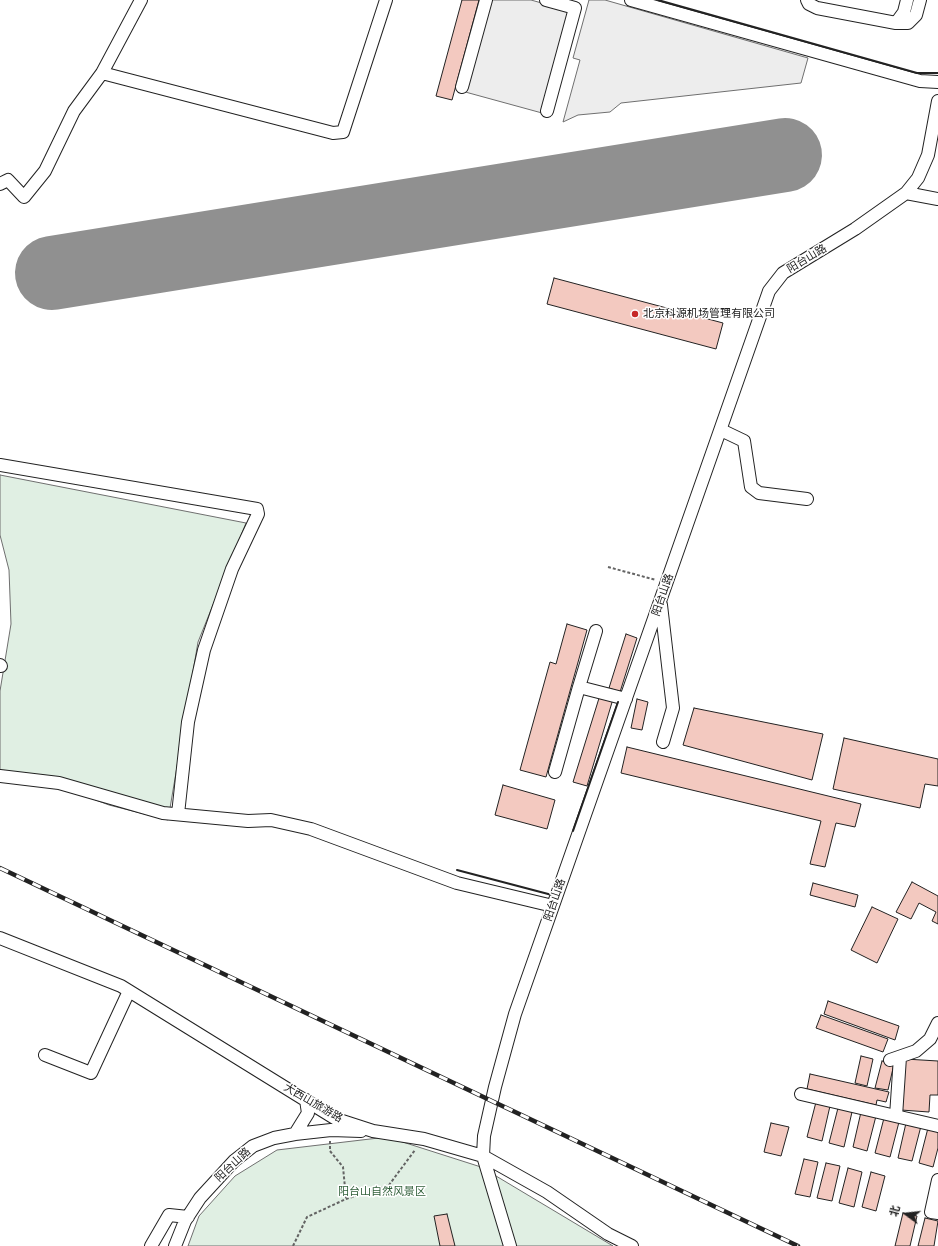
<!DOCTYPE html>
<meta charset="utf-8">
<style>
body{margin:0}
#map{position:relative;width:938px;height:1246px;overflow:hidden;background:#fff;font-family:Arial,"Noto Sans SC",sans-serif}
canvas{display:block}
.north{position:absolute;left:886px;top:1194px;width:40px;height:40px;-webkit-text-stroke:3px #fff;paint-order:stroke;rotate:285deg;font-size:11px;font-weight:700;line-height:16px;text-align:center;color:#222}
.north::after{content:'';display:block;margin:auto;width:14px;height:18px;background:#222;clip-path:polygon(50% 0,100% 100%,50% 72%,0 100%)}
</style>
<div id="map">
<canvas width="938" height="1246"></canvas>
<div class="north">北</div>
</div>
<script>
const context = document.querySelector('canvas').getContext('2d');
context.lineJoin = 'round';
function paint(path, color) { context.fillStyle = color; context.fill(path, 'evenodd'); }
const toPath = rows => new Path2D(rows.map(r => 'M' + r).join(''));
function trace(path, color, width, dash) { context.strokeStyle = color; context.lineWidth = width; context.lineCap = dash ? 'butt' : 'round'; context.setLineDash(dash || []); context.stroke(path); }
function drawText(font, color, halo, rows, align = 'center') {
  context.font = font + ' Arial,"Noto Sans SC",sans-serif'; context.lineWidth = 3; context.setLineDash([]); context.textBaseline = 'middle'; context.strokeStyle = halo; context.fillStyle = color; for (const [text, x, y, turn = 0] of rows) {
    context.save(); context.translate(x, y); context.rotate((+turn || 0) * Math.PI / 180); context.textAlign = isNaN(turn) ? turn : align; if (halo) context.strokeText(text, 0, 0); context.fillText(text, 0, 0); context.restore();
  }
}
const green = toPath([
 [0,475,246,523,198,642,168,820,109,805,56,785,0,780,0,691,11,624,9,570,0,535,0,475],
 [387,1137,481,1167,613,1246,188,1246,199,1216,235,1176,277,1150,387,1137]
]);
const parking = toPath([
 [482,0,531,0,570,11,542,113,458,90,482,0],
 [589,0,605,0,808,58,801,83,621,103,610,112,578,115,563,122,580,60,573,58,589,0]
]);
const runway = toPath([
 [52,273,785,155]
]);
const building = toPath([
 [462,0,479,0,452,100,436,96,462,0],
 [554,278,723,323,716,349,547,304,554,278],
 [567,624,587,630,546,777,520,770,550,662,556,664,567,624],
 [626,634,637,638,620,692,609,688,626,634],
 [600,695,613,699,587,786,573,782,600,695],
 [637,699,648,702,642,730,631,728,637,699],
 [694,708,823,734,812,780,683,745,694,708],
 [844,738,938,759,938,786,925,784,920,808,833,789,844,738],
 [627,747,861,804,855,827,836,823,825,867,810,864,821,821,621,773,627,747],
 [503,785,555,800,547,829,495,815,503,785],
 [912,882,938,896,938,924,932,921,936,912,919,903,911,919,896,912,912,882],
 [813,883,858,895,855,907,810,895,813,883],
 [872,907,898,919,877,963,851,950,872,907],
 [828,1001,899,1026,895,1040,824,1014,828,1001],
 [821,1015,888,1039,883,1052,816,1028,821,1015],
 [861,1056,873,1059,867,1086,855,1083,861,1056],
 [905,1059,938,1061,938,1095,930,1095,929,1112,901,1110,905,1059],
 [882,1061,894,1064,888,1090,875,1088,882,1061],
 [810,1074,889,1092,886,1102,877,1100,876,1105,807,1089,810,1074],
 [816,1102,830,1106,822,1141,807,1137,816,1102],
 [838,1108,852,1112,844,1147,829,1143,838,1108],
 [861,1112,876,1116,867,1151,853,1147,861,1112],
 [884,1118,899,1122,890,1157,875,1153,884,1118],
 [771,1123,789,1127,781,1156,764,1152,771,1123],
 [906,1123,921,1126,912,1161,898,1158,906,1123],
 [928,1128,938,1131,938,1148,933,1167,919,1163,928,1128],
 [804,1159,818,1162,810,1197,795,1194,804,1159],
 [826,1163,840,1166,832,1201,817,1198,826,1163],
 [848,1168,862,1172,854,1207,839,1203,848,1168],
 [871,1172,885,1176,876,1211,862,1207,871,1172],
 [903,1213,917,1216,910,1246,895,1246,903,1213],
 [447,1214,455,1246,440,1246,434,1216,447,1214],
 [925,1218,938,1221,934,1246,918,1246,925,1218]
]);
const path = toPath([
 [608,567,656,580],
 [330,1141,330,1151,343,1167,346,1198],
 [293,1246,307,1217,346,1199,389,1185,415,1150]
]);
const minor = toPath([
 [546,0,575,8,547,111],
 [631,0,920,81,938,82],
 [807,0,809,4,817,8,896,23,904,12,907,0],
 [896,23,908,23,916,15,920,0],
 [102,73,333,133,343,132,386,0],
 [462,87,486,0],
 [0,184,8,180,24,197,45,171,74,111,102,73,141,0],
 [906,193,938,199],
 [721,430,744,441,751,487,759,493,807,499],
 [0,465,257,509,258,514,232,569,204,650,188,722,178,814],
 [661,605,673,708,663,742],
 [0,665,1,666],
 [579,687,596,631],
 [555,772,579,687,626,699],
 [0,776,59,783,163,813,248,821,271,820,311,829,457,883,553,906],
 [0,938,121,986,336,1119,373,1131,424,1139,483,1156,547,1192,608,1234,632,1246],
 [45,1055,91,1073,129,991],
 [890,1060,916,1051,930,1039,938,1023],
 [801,1094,938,1126],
 [896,1116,900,1057],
 [295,1134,308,1113,306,1100],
 [938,1180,931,1212,938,1213],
 [151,1246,169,1215,188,1217],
 [175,1246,185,1221,200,1198,234,1161,253,1146,274,1138,295,1134,331,1130,361,1131],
 [510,1246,483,1156,484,1136,495,1087,515,1014,769,291,783,273,855,229,906,193,918,178,928,155,938,101]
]);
const rail = toPath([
 [0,868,798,1246]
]);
const wall = toPath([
 [658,0,917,73,938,73],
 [573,831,618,702],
 [457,870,552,895]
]);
const markers = [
 [635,314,4,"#c62828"]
];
const streetNames = [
 ["阳台山路",807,259,-31],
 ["阳台山路",663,595,-71],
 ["阳台山路",555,900,-71],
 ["大西山旅游路",313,1103,30],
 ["阳台山路",233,1165,-43]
];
const poiNames = [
 ["北京科源机场管理有限公司",643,314]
];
const parkNames = [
 ["阳台山自然风景区",382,1192]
];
paint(green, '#e0efe3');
trace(green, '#6f6f6f', 1);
paint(parking, '#ededed');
trace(parking, '#6f6f6f', 1);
trace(runway, '#909090', 74);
paint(building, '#f3c9c0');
trace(building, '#222', 1);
trace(minor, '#222', 14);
trace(path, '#646464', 2, [3, 2]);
trace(minor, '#fff', 12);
trace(rail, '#222', 4.5);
trace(rail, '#fff', 3, [9]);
trace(wall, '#222', 2);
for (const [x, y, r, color] of markers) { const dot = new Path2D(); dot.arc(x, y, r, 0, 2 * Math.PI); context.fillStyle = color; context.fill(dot); trace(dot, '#fff', 1.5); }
drawText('11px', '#222', '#fff', streetNames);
drawText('11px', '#222', '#fff', poiNames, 'left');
drawText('11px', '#2f5e38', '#fff', parkNames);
</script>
